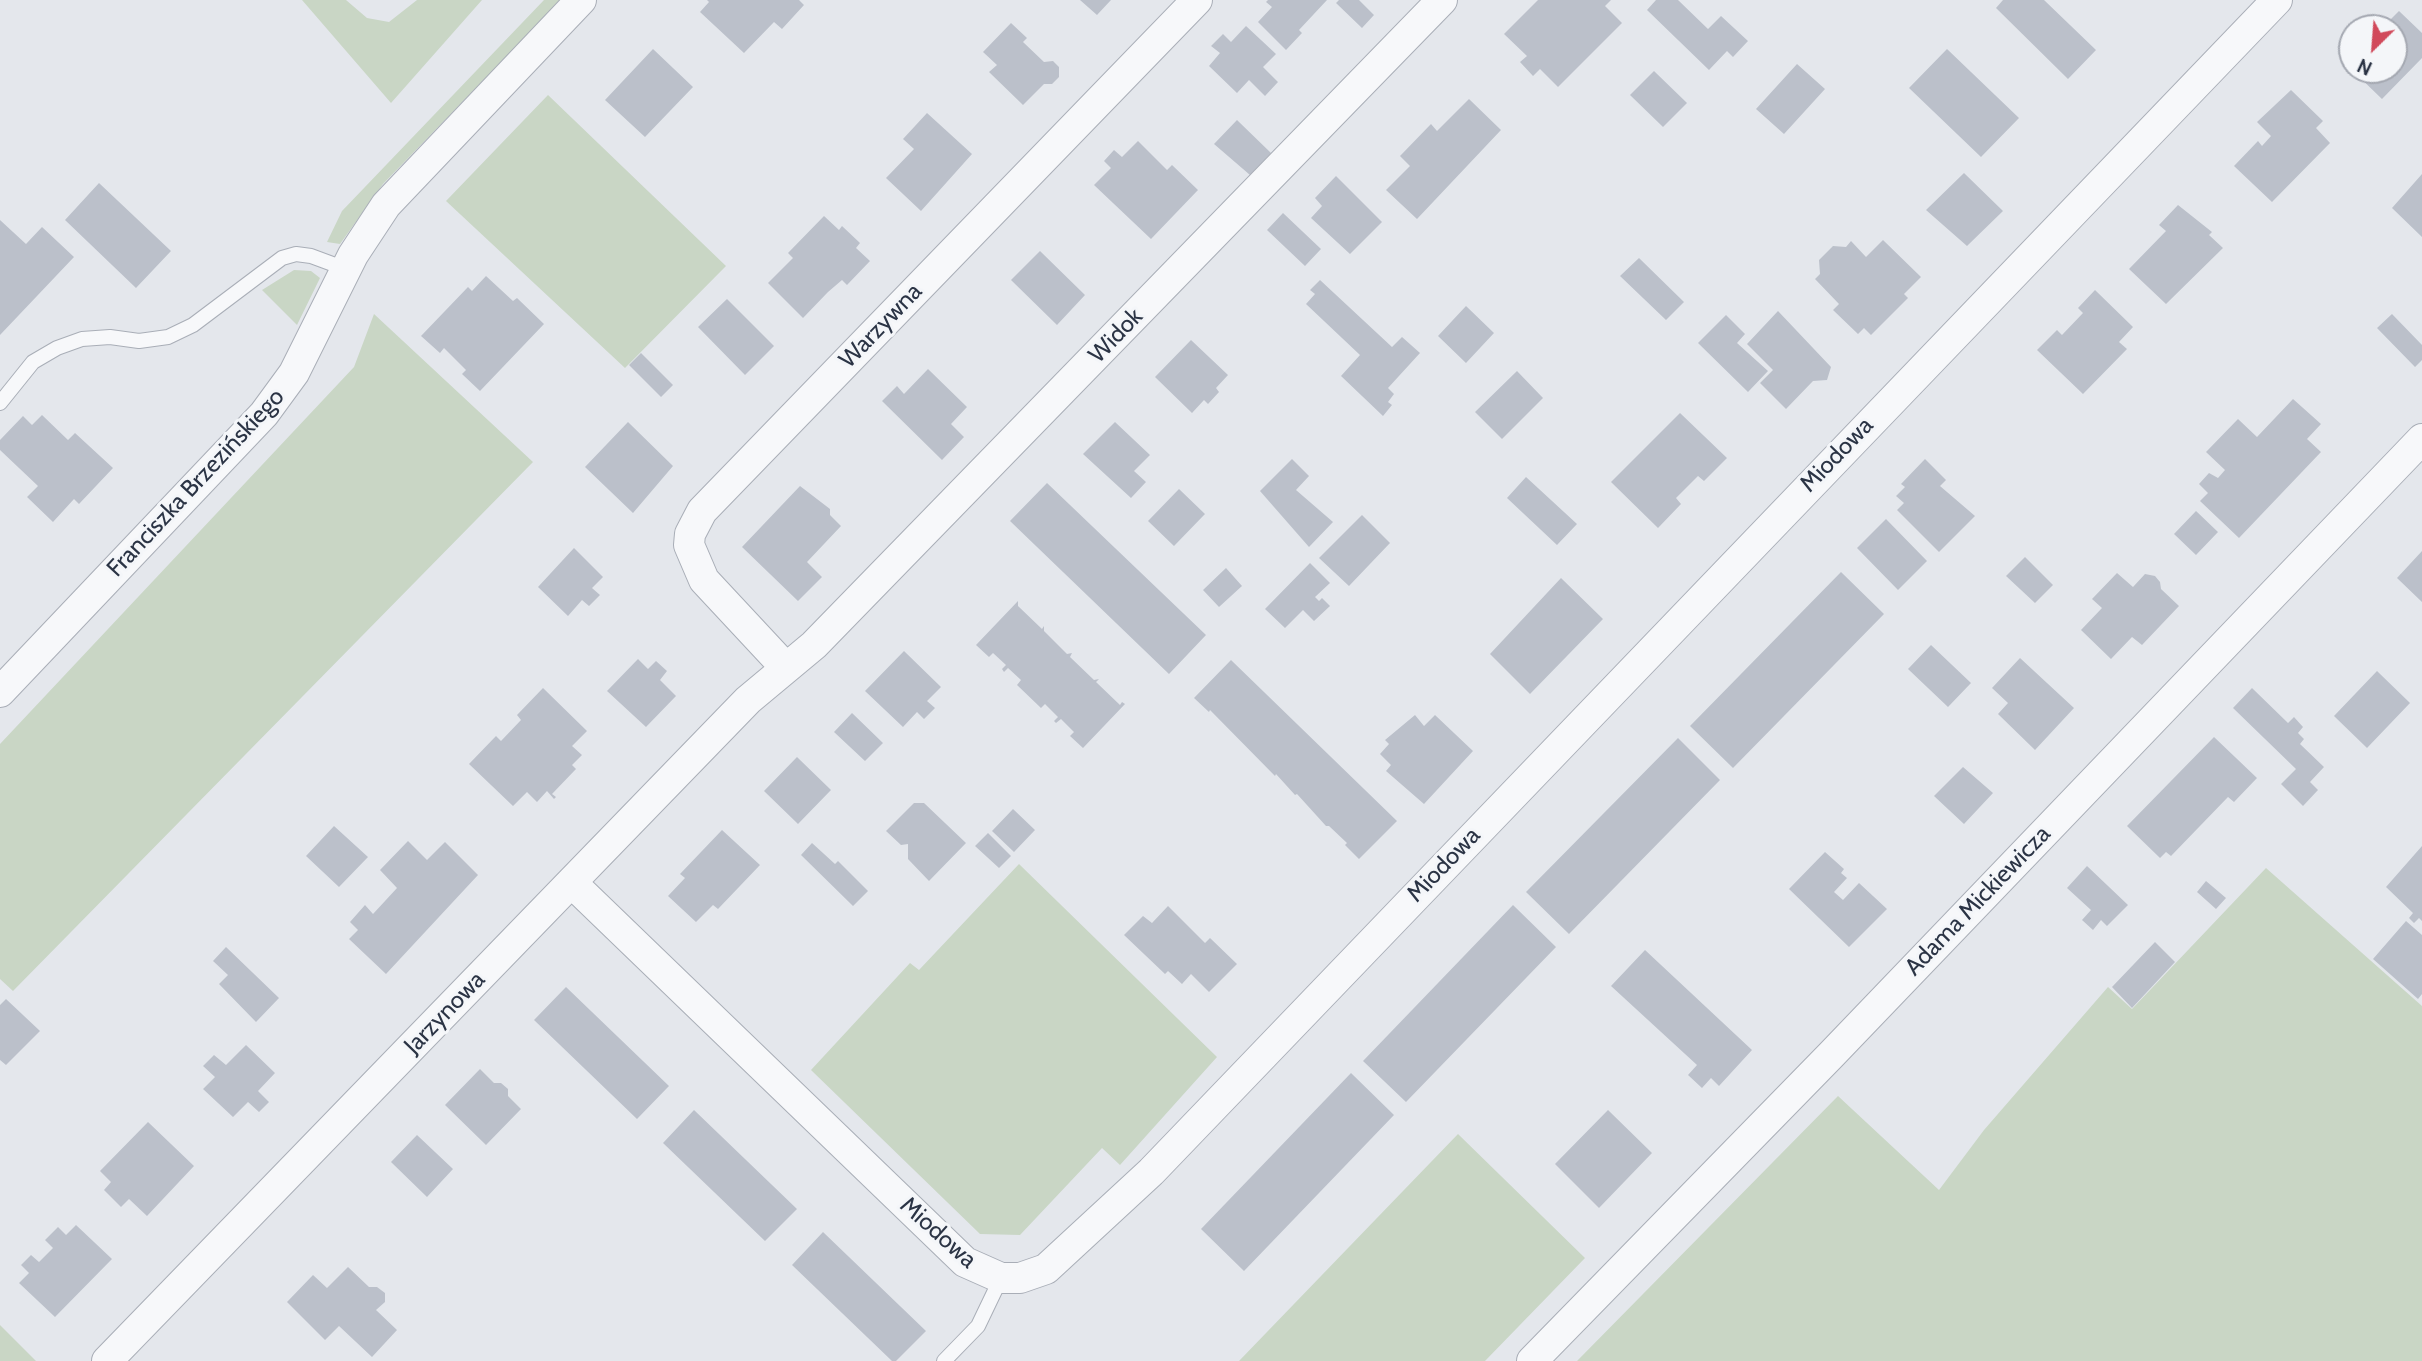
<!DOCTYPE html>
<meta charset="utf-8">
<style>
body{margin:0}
#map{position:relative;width:2422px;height:1361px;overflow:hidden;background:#e4e7ec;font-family:Cabin,sans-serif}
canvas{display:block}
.north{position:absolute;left:2338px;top:14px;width:70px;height:70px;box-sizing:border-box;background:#f4f6f9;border:2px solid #a4a8b1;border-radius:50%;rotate:205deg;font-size:19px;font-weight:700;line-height:28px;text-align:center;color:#2b3445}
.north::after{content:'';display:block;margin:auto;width:24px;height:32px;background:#d1495b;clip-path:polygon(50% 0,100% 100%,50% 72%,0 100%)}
</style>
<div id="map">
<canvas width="2422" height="1361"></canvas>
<div class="north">N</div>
</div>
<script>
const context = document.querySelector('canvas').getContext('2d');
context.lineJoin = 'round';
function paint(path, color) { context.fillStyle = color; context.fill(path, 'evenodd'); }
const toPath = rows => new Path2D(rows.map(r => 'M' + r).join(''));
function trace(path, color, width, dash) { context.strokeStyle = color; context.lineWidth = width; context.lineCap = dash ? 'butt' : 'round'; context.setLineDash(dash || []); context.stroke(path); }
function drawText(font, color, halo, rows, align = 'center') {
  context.font = font + ' Cabin,sans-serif'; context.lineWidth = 6; context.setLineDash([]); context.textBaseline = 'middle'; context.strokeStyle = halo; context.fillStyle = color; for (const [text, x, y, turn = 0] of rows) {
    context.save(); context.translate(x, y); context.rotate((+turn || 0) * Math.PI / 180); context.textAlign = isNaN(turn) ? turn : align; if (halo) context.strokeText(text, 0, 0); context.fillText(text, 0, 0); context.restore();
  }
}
const green = toPath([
 [302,0,346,0,367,18,389,22,417,0,482,0,391,103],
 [544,0,561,0,383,184,340,244,327,242,342,211],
 [548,95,726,266,625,368,446,201],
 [294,270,311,271,320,278,297,325,262,290],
 [374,314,533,462,13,991,0,979,0,744,354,367],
 [1019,864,1217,1057,1120,1165,1102,1148,1020,1235,980,1234,811,1070,910,963,919,970],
 [2266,868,2422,1006,2422,1361,1577,1361,1838,1096,1939,1190,1984,1130,2108,987,2132,1009],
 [1458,1134,1585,1258,1485,1361,1239,1361],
 [0,1325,36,1361,0,1361]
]);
const building = toPath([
 [707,0,799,0,804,5,782,29,774,22,744,53,700,12,709,2],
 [1080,0,1111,0,1097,15],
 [1268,0,1327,0,1299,30,1302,33,1286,50,1258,22,1272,7,1266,2],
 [1339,0,1359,0,1374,15,1362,28,1336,3],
 [1538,0,1611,0,1605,6,1622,23,1558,87,1540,69,1533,76,1520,62,1527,56,1504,34],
 [1656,0,1678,0,1708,29,1721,16,1748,41,1733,57,1727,51,1709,70,1647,10],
 [2003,0,2044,0,2096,50,2068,79,1996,8],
 [2399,11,2422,33,2422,58,2382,99,2352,70,2394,70,2394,28,2382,28],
 [1011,23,1027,38,1023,42,1044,62,1053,61,1059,67,1059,77,1052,84,1044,84,1023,105,989,72,997,65,983,52],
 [1246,26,1276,54,1263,67,1278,82,1265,96,1249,80,1237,93,1209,66,1220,53,1211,46,1223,34,1231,42],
 [653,49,693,87,645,137,605,100],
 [1947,49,2019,118,1981,157,1909,88],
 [1797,64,1825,89,1784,134,1756,109],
 [1654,71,1687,103,1663,127,1630,95],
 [2291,90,2323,121,2316,128,2330,143,2272,202,2234,166,2258,141,2262,146,2271,136,2257,122],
 [1469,99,1501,130,1417,219,1386,190,1410,166,1400,156,1431,124,1437,131],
 [927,113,972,154,921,211,886,178,914,149,903,139],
 [1237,120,1271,153,1250,175,1214,144],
 [1138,141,1167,170,1172,165,1198,190,1151,239,1094,185,1111,168,1104,161,1114,150,1122,157],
 [1964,173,2003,211,1967,246,1926,210],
 [2422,174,2422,237,2392,208],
 [1336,176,1382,222,1350,254,1311,218,1322,206,1315,198],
 [99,183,171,251,136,288,65,220],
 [2178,205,2212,232,2209,235,2223,248,2166,304,2129,269,2166,231,2159,225],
 [1283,213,1321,249,1305,266,1267,230],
 [824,216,839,230,842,226,860,243,856,248,870,261,847,285,842,280,828,292,803,318,768,283,793,258,788,253],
 [0,220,26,244,42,227,74,257,0,335],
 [1883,240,1921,277,1904,294,1908,298,1871,335,1864,328,1858,334,1833,310,1839,304,1815,279,1820,274,1819,260,1833,246,1846,247,1851,241,1866,257],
 [1040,251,1085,295,1057,325,1011,280],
 [1639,258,1684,302,1666,320,1620,276],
 [486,276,513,301,517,298,544,324,480,391,462,374,466,370,444,348,440,353,421,336,468,287,472,291],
 [1320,280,1392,347,1402,337,1420,353,1388,388,1394,394,1388,402,1392,405,1383,416,1341,376,1360,355,1306,304,1315,294,1310,290],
 [2095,290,2133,327,2119,342,2127,349,2083,394,2037,350,2057,330,2062,335,2083,313,2078,308],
 [727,299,774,346,745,375,698,327],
 [1466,306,1494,333,1466,363,1438,336],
 [1778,311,1831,367,1827,380,1813,381,1786,409,1760,383,1773,370,1747,344],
 [2392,314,2422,345,2422,360,2415,367,2377,328],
 [1726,315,1745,334,1737,343,1768,371,1748,392,1698,343],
 [1191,340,1228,375,1216,388,1219,392,1208,404,1204,400,1192,413,1155,377],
 [641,353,673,385,661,397,629,365],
 [928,369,967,407,951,424,964,437,942,460,882,401,897,386,904,394],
 [1517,371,1543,398,1502,439,1475,412],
 [2293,399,2321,424,2307,439,2321,452,2239,538,2200,501,2208,493,2199,484,2209,473,2218,478,2225,470,2206,452,2238,419,2257,437],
 [1680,413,1727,458,1704,481,1698,476,1676,498,1681,504,1658,528,1611,482],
 [42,415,68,440,75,433,113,468,79,504,74,499,53,522,27,497,38,486,0,450,0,440,23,416,32,425],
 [628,422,673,466,633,513,585,467],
 [1115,422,1150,455,1134,471,1146,482,1131,498,1083,454],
 [1292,459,1309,476,1296,490,1333,522,1309,547,1260,491],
 [1925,459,1946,480,1940,486,1975,516,1939,552,1897,510,1904,503,1896,496,1905,487,1901,484],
 [1526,477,1577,524,1557,545,1507,498],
 [1047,483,1206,635,1169,674,1010,521],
 [800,486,830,509,830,515,841,526,807,562,822,577,798,601,742,547],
 [1179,489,1205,514,1174,546,1148,521],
 [2196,511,2218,532,2196,555,2174,534],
 [1362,515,1390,543,1349,586,1319,558],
 [1886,519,1927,561,1898,590,1857,548],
 [574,548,603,577,592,588,600,595,589,606,582,600,568,616,538,587],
 [2422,551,2422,602,2397,578],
 [2025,557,2053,585,2035,603,2006,576],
 [1310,563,1330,583,1315,597,1319,601,1322,598,1330,606,1314,621,1303,610,1285,628,1265,609],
 [1226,568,1242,586,1219,607,1203,590],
 [1841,572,1884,614,1733,768,1690,726],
 [2117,573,2133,587,2145,574,2155,576,2160,582,2161,589,2179,606,2142,645,2132,637,2111,659,2081,630,2102,608,2092,599],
 [1561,578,1603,619,1530,694,1490,654],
 [1018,601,1018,606,1042,629,1044,626,1044,631,1067,654,1072,653,1070,657,1094,680,1099,679,1096,682,1120,705,1122,702,1125,704,1083,748,1070,736,1074,732,1061,719,1056,723,1054,721,1058,717,1045,704,1041,708,1017,685,1021,680,1008,668,1004,672,1002,669,1006,665,993,653,989,657,976,645],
 [1931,645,1971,683,1948,707,1908,669],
 [904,651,941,687,927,701,935,708,924,719,917,712,903,727,865,691],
 [2020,658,2074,708,2035,750,1998,714,2008,703,1992,688],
 [638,659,648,669,656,661,667,671,660,680,676,696,646,727,607,691],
 [1231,660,1397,821,1359,859,1345,845,1347,843,1329,826,1326,826,1297,794,1295,795,1276,774,1275,776,1210,710,1209,712,1194,698],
 [2377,671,2410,703,2367,748,2334,716],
 [543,688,587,731,572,746,582,755,572,765,576,769,552,794,556,797,554,799,547,791,537,802,527,792,513,806,469,764,496,736,501,741,521,720,517,715],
 [2252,688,2288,723,2294,717,2303,727,2298,733,2304,739,2300,744,2324,767,2310,782,2318,790,2303,806,2281,784,2296,769,2233,708],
 [852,713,883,743,865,761,834,732],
 [1415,715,1424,726,1435,715,1473,751,1424,804,1386,771,1391,765,1380,754,1389,744,1385,740],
 [2214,737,2257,778,2234,802,2228,797,2171,856,2166,852,2160,858,2127,826],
 [1678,738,1720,780,1569,934,1526,892],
 [797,757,831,790,798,824,764,791],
 [1963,767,1993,793,1964,824,1934,796],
 [914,803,924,803,966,843,929,881,908,859,908,844,901,845,886,831],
 [1013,809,1035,830,1014,852,992,831],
 [334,826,368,857,339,887,306,856],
 [722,830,760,865,718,909,713,905,696,922,668,896,685,878,680,874],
 [988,833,1011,856,999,868,975,846],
 [408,841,427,860,445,842,478,875,386,974,349,939,358,930,350,922,365,905,373,914,397,888,380,870],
 [812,843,835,864,838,861,868,891,853,906,801,855],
 [2422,846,2422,921,2419,918,2414,923,2409,918,2413,913,2386,887],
 [1825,852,1844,869,1841,873,1847,878,1834,892,1843,900,1859,883,1887,909,1849,947,1789,889],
 [2087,866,2128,905,2107,926,2101,920,2093,930,2082,920,2091,910,2067,888],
 [2206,881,2226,898,2216,909,2197,892],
 [1513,905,1556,947,1406,1102,1363,1061],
 [1168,906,1205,943,1210,938,1237,964,1209,992,1191,974,1182,984,1168,971,1165,974,1124,935,1143,916,1152,923],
 [2406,921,2422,935,2422,994,2418,999,2373,959],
 [2155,942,2175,962,2132,1008,2112,987],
 [226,947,279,998,256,1022,219,984,228,975,213,961],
 [1645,950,1752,1050,1719,1086,1711,1078,1702,1088,1688,1075,1697,1065,1611,986],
 [566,987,669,1086,637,1119,534,1020],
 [6,999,40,1031,6,1065,0,1060,0,1005],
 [246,1045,275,1073,258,1091,269,1102,259,1112,248,1102,233,1117,203,1089,215,1077,203,1066,214,1055,226,1065],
 [480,1069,494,1083,501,1083,508,1089,508,1096,521,1109,486,1145,445,1105],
 [1351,1073,1394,1115,1244,1271,1201,1229],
 [694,1110,797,1209,765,1241,663,1143],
 [1608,1110,1652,1153,1599,1208,1555,1164],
 [148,1122,194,1166,147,1216,129,1199,121,1207,104,1190,111,1182,100,1171],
 [417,1135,453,1169,427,1197,391,1162],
 [76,1225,112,1259,55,1317,19,1283,29,1273,21,1265,31,1255,39,1262,53,1248,45,1240,58,1227,66,1235],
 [823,1232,926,1331,896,1361,892,1361,792,1265],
 [348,1267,369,1287,377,1287,385,1293,385,1302,376,1310,397,1330,372,1357,339,1326,325,1340,287,1302,313,1275,327,1288]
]);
const lane = toPath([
 [0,403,33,362,57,348,82,339,110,337,139,341,168,337,193,325,282,258,296,254,311,256,346,269],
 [944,1361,978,1326,1001,1278]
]);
const street = toPath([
 [786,668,704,580,689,545,690,534,702,511,1197,0],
 [0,692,264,414,294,373,353,255,386,205,581,0],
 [572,883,965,1262,1001,1278,1020,1278,1046,1269,1151,1172,2277,0],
 [107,1361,748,700,814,645,1442,0],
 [1532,1361,1831,1055,2422,439]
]);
const streetNames = [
 ["Warzywna",881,326,-46],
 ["Widok",1116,336,-46],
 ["Miodowa",1837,455,-46],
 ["Franciszka Brzezińskiego",196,483,-47],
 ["Miodowa",1444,865,-46],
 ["Adama Mickiewicza",1978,901,-46],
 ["Jarzynowa",445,1013,-46],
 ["Miodowa",938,1233,42]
];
paint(green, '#c9d6c5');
paint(building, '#bbc0ca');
trace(lane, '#a9aeb7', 16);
trace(street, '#a9aeb7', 32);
trace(lane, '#f7f8fa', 14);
trace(street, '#f7f8fa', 30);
drawText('24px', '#2b3445', '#f4f6f9', streetNames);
</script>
